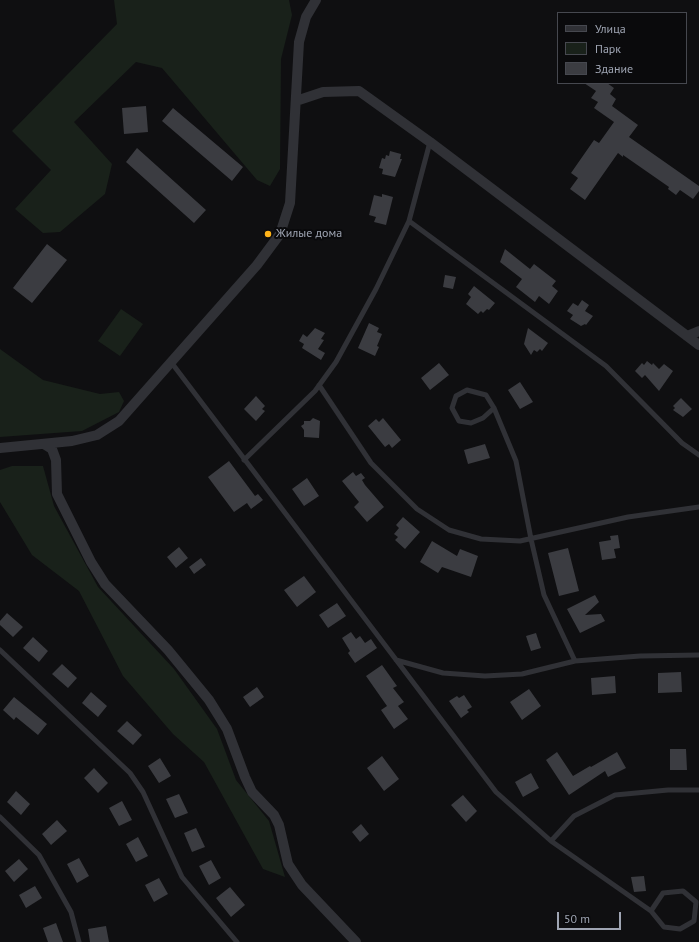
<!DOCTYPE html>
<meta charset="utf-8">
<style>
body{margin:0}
#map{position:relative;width:699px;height:942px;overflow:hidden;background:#0f0f11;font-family:"PT Sans",sans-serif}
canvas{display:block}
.legend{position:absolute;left:557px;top:12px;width:130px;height:72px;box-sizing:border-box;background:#0a0a0c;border:1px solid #46484f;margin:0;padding:5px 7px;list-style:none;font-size:12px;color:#9fa5b3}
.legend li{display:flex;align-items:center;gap:8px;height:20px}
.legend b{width:20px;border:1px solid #46484f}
.scale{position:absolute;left:557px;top:912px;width:64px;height:18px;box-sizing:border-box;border:2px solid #9fa5b3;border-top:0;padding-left:5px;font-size:12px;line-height:14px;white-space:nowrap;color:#9fa5b3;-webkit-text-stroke:3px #0a0a0c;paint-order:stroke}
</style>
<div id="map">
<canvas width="699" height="942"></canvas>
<ul class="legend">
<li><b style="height:5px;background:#303136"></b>Улица</li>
<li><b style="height:11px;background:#19211a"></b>Парк</li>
<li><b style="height:11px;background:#3b3c41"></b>Здание</li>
</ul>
<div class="scale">50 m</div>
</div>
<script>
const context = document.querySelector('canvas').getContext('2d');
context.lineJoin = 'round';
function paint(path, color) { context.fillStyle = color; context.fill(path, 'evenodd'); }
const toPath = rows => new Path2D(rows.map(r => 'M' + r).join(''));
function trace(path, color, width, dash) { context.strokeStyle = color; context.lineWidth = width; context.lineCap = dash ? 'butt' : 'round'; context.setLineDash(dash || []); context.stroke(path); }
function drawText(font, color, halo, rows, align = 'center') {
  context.font = font + ' "PT Sans",sans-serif'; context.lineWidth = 4; context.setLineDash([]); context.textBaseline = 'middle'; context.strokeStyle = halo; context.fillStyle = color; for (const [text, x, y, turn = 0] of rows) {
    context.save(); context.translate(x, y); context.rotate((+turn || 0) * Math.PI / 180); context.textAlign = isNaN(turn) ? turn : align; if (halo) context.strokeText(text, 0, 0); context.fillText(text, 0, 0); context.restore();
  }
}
const green = toPath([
 [114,0,289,0,292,15,281,59,280,169,270,186,257,180,162,68,136,62,74,122,112,164,105,194,60,232,43,233,15,209,51,170,12,131,117,24],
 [121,309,143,324,120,356,98,341],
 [0,349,43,380,100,394,119,392,124,401,119,412,82,431,0,437],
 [12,466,43,466,54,506,98,587,174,669,217,729,236,780,269,821,285,877,263,869,204,762,173,734,123,676,79,591,32,555,0,502,0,470]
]);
const building = toPath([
 [584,83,607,83,614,88,610,94,616,99,612,106,638,125,629,137,699,186,699,191,693,199,680,190,676,195,668,189,669,187,623,155,623,157,618,153,585,200,570,189,578,178,571,173,594,140,599,143,614,122,594,108,598,102,591,98,596,91],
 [146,106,148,132,124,134,122,108],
 [173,108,243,167,232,181,162,121],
 [137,148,206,210,194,223,126,162],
 [390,151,401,154,400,159,402,159,395,177,382,174,383,169,379,168,382,158,385,159,386,155,389,156],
 [382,194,393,197,386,225,374,222,376,217,369,215,374,195,382,197],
 [47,244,67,260,32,303,13,288],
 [505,249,530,269,534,264,556,281,552,286,558,291,549,304,539,296,535,302,516,287,522,279,500,262],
 [445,275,456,277,453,289,443,287],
 [474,286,495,303,489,310,487,309,483,313,481,311,478,314,466,304,471,297,468,294],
 [582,300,589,305,585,311,593,316,586,325,585,324,581,326,570,319,573,315,567,311,573,303,578,306],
 [369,323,379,328,377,332,382,334,377,346,379,347,375,356,358,348],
 [315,328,325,333,321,339,324,340,318,349,325,353,321,360,302,348,304,344,299,341,303,334,307,337],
 [528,328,548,343,542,351,540,349,537,352,534,350,531,355,524,344],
 [647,361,652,365,653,363,659,369,664,364,673,371,659,391,645,375,642,378,635,371,642,363,644,365],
 [439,363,449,375,430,390,421,378],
 [520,382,533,402,520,409,508,390],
 [256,396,265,406,262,409,265,411,256,421,244,409],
 [681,398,692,409,683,417,673,410,675,408,673,406],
 [313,418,320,421,319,438,304,437,304,430,301,426,304,424,304,421,310,421],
 [383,418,401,440,392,448,389,444,385,447,368,426,376,419,379,422],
 [485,444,490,458,468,464,464,450],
 [229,461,255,496,258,494,263,500,251,509,247,503,234,512,208,477],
 [353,472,356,476,361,473,365,478,362,480,365,485,384,507,367,522,354,507,359,502,342,481],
 [307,478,319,496,304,506,292,489],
 [403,517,420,532,405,549,395,540,398,537,394,534,399,528,396,525],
 [618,535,620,548,614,549,616,558,602,560,599,542,611,540,610,536],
 [432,541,457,556,460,549,478,556,471,577,442,567,438,573,420,562],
 [179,547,188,558,176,568,167,557],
 [568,548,579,591,559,596,548,553],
 [201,558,206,565,194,574,189,567],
 [304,576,316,592,297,607,284,590],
 [595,595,599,602,585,615,601,614,605,621,580,633,567,609],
 [337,603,346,616,328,628,319,615],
 [7,613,23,627,13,637,0,625,0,621],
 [351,632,356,639,360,636,365,643,371,639,377,648,355,663,348,653,350,651,342,638],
 [536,633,541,648,531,651,526,636],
 [33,637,48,651,39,662,23,648],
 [62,664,77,678,68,688,52,674],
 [382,665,397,686,393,688,404,702,398,706,408,719,394,729,381,710,387,706,366,676],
 [681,672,682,692,658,693,658,673],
 [615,676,616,693,592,695,591,678],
 [257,687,264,697,250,707,243,697],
 [529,689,541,706,522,720,510,702],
 [91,692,107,706,98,717,82,703],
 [464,695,472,707,467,710,469,712,461,718,449,701,457,696,459,698],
 [14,697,47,724,38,735,16,717,14,720,3,710],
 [127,721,142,735,133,745,117,731],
 [670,749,686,749,687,770,670,770],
 [557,752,573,776,590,766,591,767,617,752,626,768,608,777,605,771,569,795,546,760],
 [382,756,399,779,384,791,367,768],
 [160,758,171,776,159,783,148,766],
 [94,768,108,783,98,793,84,778],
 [531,773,539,788,523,797,515,782],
 [16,791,30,804,21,815,7,802],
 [179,794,188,813,175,818,166,799],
 [463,795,477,811,466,822,451,805],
 [122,801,132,820,119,826,109,808],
 [57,820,67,831,51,845,42,834],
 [361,824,369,834,360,842,352,832],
 [196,828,205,847,192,852,184,833],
 [138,837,148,856,136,862,126,844],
 [79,858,89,876,77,883,67,864],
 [19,859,28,869,14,882,5,871],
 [211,860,221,878,209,885,199,866],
 [644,876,646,891,634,892,631,877],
 [159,878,168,894,154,902,145,885],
 [35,886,42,898,26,908,19,895],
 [230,887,245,905,231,917,216,898],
 [56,923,63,942,48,942,43,928],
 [106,926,109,942,90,942,88,929]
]);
const lane = toPath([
 [430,142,409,221,606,366,682,443,699,455],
 [171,362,496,792,551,841,651,911,664,927,680,929,694,921,696,902,683,891,663,893,651,911],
 [319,385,371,463,417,509,449,530,481,539,520,541,628,517,699,507],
 [494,408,483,418,471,423,459,421,452,408,456,396,467,390,486,395,494,408,516,461,531,539,544,595,575,661],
 [244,460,315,391,336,362,376,289,409,221],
 [0,650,130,773,143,792,182,877,237,942],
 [396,660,443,673,485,676,522,674,575,661,640,656,699,655],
 [0,817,39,855,71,912,79,942],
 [551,841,574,816,615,795,668,790,699,790]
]);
const street = toPath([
 [296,101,323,92,359,91,430,142,699,345],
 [687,336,699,331],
 [44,444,52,449,56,460,57,494,91,562,105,584,168,650,209,700,227,729,245,777,252,792,274,815,279,825,288,864,302,885,356,942],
 [0,448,72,441,97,435,119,421,257,265,280,234,290,203,299,42,306,17,316,0]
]);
const markers = [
 [268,234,4,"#ffb319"]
];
const poiNames = [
 ["Жилые дома",276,234]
];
paint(green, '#19211a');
paint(building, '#3b3c41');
trace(lane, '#303136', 5);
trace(street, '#303136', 10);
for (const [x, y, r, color] of markers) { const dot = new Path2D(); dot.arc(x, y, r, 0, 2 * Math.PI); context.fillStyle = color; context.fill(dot); trace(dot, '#0a0a0c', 1.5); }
drawText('12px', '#9fa5b3', '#0a0a0c', poiNames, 'left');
</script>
